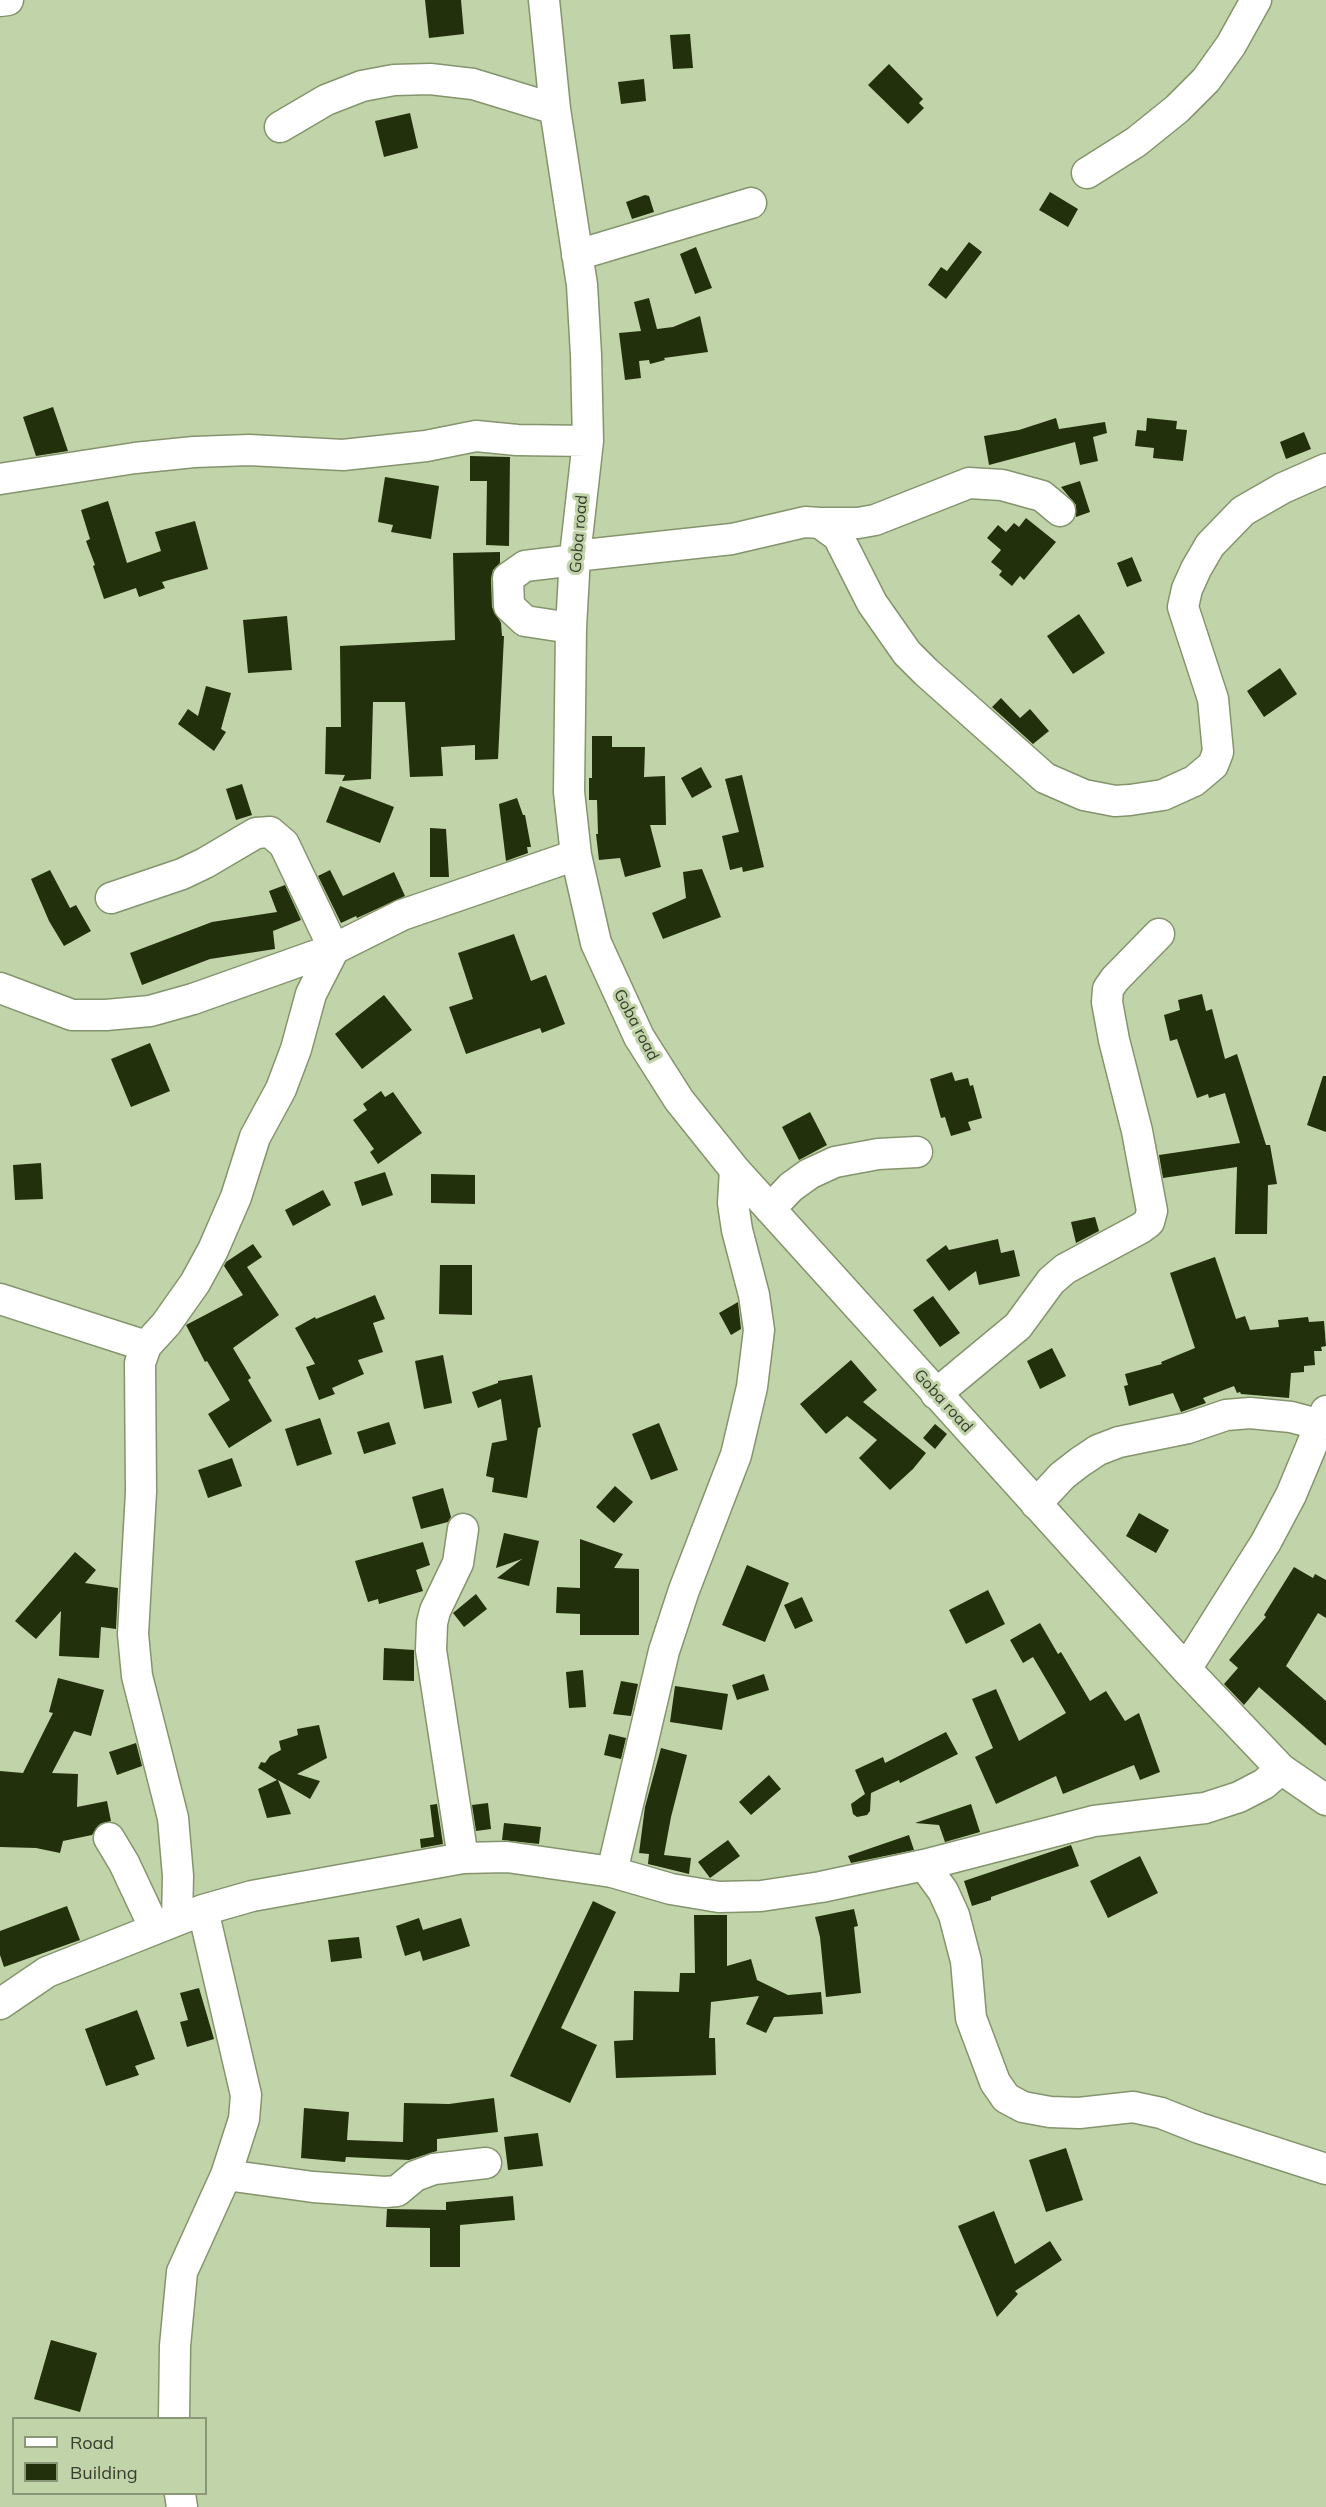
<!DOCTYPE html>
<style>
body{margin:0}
#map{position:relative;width:1326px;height:2507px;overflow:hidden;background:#c1d3a9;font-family:Mulish,sans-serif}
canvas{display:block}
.legend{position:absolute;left:12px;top:2417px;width:195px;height:78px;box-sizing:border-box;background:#c1d3a9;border:2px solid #8a9878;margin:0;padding:8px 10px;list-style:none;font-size:18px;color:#383f2e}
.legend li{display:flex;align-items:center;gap:12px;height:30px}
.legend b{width:30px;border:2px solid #8a9878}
</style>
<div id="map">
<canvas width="1326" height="2507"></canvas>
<ul class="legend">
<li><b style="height:8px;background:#fff"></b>Road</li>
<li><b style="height:16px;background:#23300c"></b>Building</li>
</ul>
</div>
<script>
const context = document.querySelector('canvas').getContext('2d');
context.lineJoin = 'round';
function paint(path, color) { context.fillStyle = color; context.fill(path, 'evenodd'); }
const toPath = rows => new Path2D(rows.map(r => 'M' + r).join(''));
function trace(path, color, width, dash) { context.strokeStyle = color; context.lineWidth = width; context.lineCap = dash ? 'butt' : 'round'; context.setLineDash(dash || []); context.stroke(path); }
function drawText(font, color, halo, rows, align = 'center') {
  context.font = font + ' Mulish,sans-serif'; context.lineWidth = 6; context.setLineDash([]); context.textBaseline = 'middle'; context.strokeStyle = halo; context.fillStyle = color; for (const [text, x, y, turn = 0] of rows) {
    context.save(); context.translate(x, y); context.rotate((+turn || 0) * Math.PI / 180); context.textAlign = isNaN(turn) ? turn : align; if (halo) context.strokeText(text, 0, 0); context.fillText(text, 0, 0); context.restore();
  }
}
const building = toPath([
 [425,0,461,0,464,34,429,38],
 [690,34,693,68,673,69,670,35],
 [889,64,923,99,919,103,924,108,908,124,868,85],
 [644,79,646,101,621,104,618,82],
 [410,113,418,148,384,157,375,121],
 [1050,192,1078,209,1068,227,1039,210],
 [645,195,649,196,654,212,632,219,626,202],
 [969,242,982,252,946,299,928,285,941,267,947,271],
 [696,247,712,288,695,294,680,254],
 [649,298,657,329,673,327,700,316,708,352,664,358,665,360,650,364,649,360,639,361,641,378,625,380,619,333,641,331,634,302],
 [53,407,68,451,36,456,23,417],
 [1056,418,1059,429,1105,422,1107,433,1093,437,1098,461,1080,465,1075,442,989,465,984,436,1019,430],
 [1147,418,1177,421,1176,429,1187,430,1183,461,1153,458,1154,448,1135,446,1137,430,1146,431],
 [1304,432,1311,449,1286,459,1280,442],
 [470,456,510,457,509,546,486,545,487,481,470,481],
 [385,477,439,486,431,539,391,532,393,525,378,522],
 [1080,481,1090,512,1076,517,1076,505,1061,487],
 [108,501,127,563,161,551,155,532,195,521,208,569,162,582,165,588,139,597,136,588,104,599,93,566,95,565,86,541,90,539,81,510],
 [1026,518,1056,542,1024,580,1020,576,1012,586,999,575,1002,571,991,562,1001,550,987,538,998,525,1006,532,1014,523,1019,527],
 [500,552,500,563,493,570,491,579,492,607,501,623,502,636,504,636,498,759,475,760,475,745,441,747,443,776,410,777,405,702,373,702,371,779,342,781,345,775,325,774,326,727,341,727,340,646,455,640,453,553],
 [1132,557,1142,581,1127,587,1117,563],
 [1079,614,1105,653,1073,674,1047,636],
 [287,616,292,670,248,673,243,620],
 [1280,668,1297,694,1264,717,1247,691],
 [206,686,231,693,221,729,226,732,214,751,178,724,188,709,198,716],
 [1001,698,1020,718,1030,709,1049,731,1033,744,992,707],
 [592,736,612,736,612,747,645,747,644,777,665,776,666,825,650,825,661,867,625,877,620,858,599,860,596,834,598,834,597,800,589,800,589,778,592,778],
 [701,767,712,787,692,798,681,778],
 [742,775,764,867,743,872,742,867,730,870,722,836,739,832,725,779],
 [242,784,252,815,236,820,226,789],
 [340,786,394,807,380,843,326,822],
 [517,798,523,815,525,815,531,847,527,847,528,853,506,861,499,804],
 [430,828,446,829,449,877,430,877],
 [702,869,721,917,663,939,652,913,686,898,683,872],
 [50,870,70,908,76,905,91,931,64,946,49,921,31,879],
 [330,870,343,896,394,872,405,896,357,918,356,916,341,923,318,876],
 [285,885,301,920,273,931,275,949,210,959,142,985,130,953,212,922,277,912,269,891],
 [514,934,531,981,546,975,565,1024,542,1033,540,1028,466,1054,449,1007,473,999,458,953],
 [1202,994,1206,1011,1212,1009,1225,1059,1237,1054,1266,1145,1270,1145,1277,1184,1268,1185,1267,1234,1235,1234,1237,1167,1163,1178,1159,1155,1240,1143,1225,1093,1209,1098,1208,1094,1197,1098,1177,1039,1170,1041,1164,1015,1180,1010,1178,1000],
 [384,995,412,1030,362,1069,335,1034],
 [150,1043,170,1091,131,1107,111,1059],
 [952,1072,955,1081,968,1078,970,1086,973,1085,982,1118,968,1122,971,1130,951,1136,945,1117,941,1118,930,1079],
 [1323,1076,1326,1076,1326,1132,1307,1125],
 [381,1091,385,1097,393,1092,422,1133,378,1164,370,1152,374,1149,353,1120,367,1110,363,1104],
 [810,1112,827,1145,799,1160,782,1127],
 [41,1163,43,1199,15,1200,13,1165],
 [385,1172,393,1195,362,1206,354,1182],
 [431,1174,475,1175,475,1204,431,1203],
 [323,1190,331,1205,293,1226,285,1210],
 [1095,1217,1099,1231,1076,1243,1071,1222],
 [998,1239,1001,1253,1014,1250,1020,1276,979,1285,976,1271,949,1291,926,1260,946,1245,949,1250],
 [253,1244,262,1257,247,1267,279,1315,233,1348,251,1378,248,1380,272,1421,229,1448,208,1414,230,1400,207,1361,205,1362,186,1325,243,1295,224,1266,226,1262],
 [1215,1257,1236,1319,1245,1316,1250,1330,1279,1327,1278,1320,1308,1317,1309,1322,1324,1321,1326,1346,1321,1347,1322,1351,1314,1351,1315,1365,1304,1366,1304,1372,1291,1373,1289,1398,1241,1394,1240,1392,1237,1393,1234,1386,1203,1398,1206,1403,1181,1412,1173,1393,1129,1406,1124,1386,1128,1385,1125,1374,1162,1364,1161,1362,1195,1348,1170,1273],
 [440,1265,472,1265,472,1315,439,1314],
 [375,1295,385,1319,373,1323,383,1352,358,1360,364,1374,332,1388,335,1394,319,1400,306,1367,315,1364,295,1328,315,1317,316,1319],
 [933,1296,960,1333,940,1347,913,1310],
 [738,1302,741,1329,731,1335,719,1313],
 [1052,1348,1066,1376,1040,1389,1027,1361],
 [443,1355,452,1403,424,1409,415,1361],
 [851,1360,877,1390,863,1402,926,1453,913,1469,890,1490,859,1458,877,1440,847,1416,826,1434,800,1404],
 [532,1375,541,1427,538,1428,527,1498,492,1492,494,1478,486,1476,492,1443,507,1440,501,1399,478,1408,472,1392,498,1383,498,1381],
 [320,1418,332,1454,297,1466,285,1429],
 [389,1422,396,1444,364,1454,357,1432],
 [659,1423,678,1470,651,1480,632,1434],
 [935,1424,947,1434,935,1449,923,1438],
 [232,1458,242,1486,208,1498,198,1470],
 [615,1486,633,1502,614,1523,596,1507],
 [443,1488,451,1517,448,1522,421,1529,412,1497],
 [1139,1513,1169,1530,1156,1553,1126,1536],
 [504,1533,539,1541,529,1586,497,1578,522,1559,496,1568],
 [580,1539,623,1554,614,1568,639,1569,639,1635,580,1635,580,1614,556,1613,557,1587,580,1588],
 [423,1542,430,1565,416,1570,423,1591,379,1604,378,1599,368,1602,355,1561],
 [75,1552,96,1570,85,1583,118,1588,116,1629,101,1627,99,1658,59,1656,61,1611,36,1639,15,1621],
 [747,1565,789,1583,765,1642,722,1625],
 [1294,1567,1313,1578,1315,1574,1326,1580,1326,1618,1318,1613,1286,1666,1326,1701,1326,1746,1259,1687,1244,1705,1224,1684,1238,1668,1229,1660,1266,1617,1264,1615],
 [988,1590,1005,1624,966,1644,949,1610],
 [476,1594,487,1609,464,1627,453,1613],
 [802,1597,813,1621,795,1629,784,1605],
 [1040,1623,1058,1654,1061,1652,1090,1701,1106,1691,1125,1721,1139,1713,1160,1772,1140,1780,1134,1765,1063,1794,1056,1776,996,1804,975,1757,993,1748,972,1699,996,1689,1019,1741,1066,1713,1033,1657,1023,1663,1010,1640],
 [384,1648,414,1650,414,1681,383,1680],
 [583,1670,586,1707,569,1708,566,1672],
 [764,1674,769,1690,737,1700,732,1685],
 [58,1678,104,1690,91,1736,74,1731,52,1773,78,1774,77,1807,107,1801,111,1821,100,1824,92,1835,63,1841,60,1853,36,1848,0,1847,0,1771,23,1773,53,1713,49,1712],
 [621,1681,638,1684,631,1716,613,1714],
 [675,1686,728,1694,722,1730,670,1722],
 [319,1725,327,1758,297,1774,320,1781,310,1799,278,1780,291,1814,267,1818,258,1789,277,1780,258,1768,261,1762,265,1763,270,1756,281,1750,279,1741,298,1735,297,1729],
 [946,1732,958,1754,900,1783,899,1780,871,1793,870,1811,867,1815,857,1817,853,1814,851,1804,865,1794,855,1770,883,1757,885,1763],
 [609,1734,626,1738,621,1759,604,1755],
 [136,1743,142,1766,117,1775,109,1752],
 [661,1748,687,1755,671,1817,664,1855,691,1858,689,1874,648,1864,649,1854,639,1853,645,1807],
 [769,1775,781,1789,751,1815,739,1802],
 [488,1803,491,1829,476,1831,472,1805],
 [437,1804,443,1844,421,1848,420,1839,434,1837,430,1805],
 [971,1804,980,1832,945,1842,939,1825,915,1823],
 [504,1823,541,1827,539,1844,502,1840],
 [909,1835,914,1850,851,1863,848,1856],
 [728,1840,740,1856,710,1878,698,1862],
 [1071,1845,1079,1866,991,1897,991,1900,972,1906,964,1881],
 [1140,1856,1158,1893,1108,1918,1090,1881],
 [593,1901,616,1912,561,2028,597,2045,570,2103,510,2076],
 [67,1906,80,1940,4,1967,0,1955,0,1931],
 [854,1909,858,1926,854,1927,861,1993,826,1997,820,1937,815,1917],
 [694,1915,727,1915,727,1966,751,1959,757,1980,788,1995,821,1992,823,2014,774,2017,766,2033,746,2024,759,1996,711,2002,709,2038,715,2038,716,2075,616,2078,614,2041,633,2040,634,1991,679,1992,680,1973,695,1973],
 [419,1918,423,1930,461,1918,470,1946,423,1961,420,1951,405,1956,396,1926],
 [359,1937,362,1958,331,1962,328,1940],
 [199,1988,214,2039,187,2047,180,2022,188,2020,180,1993],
 [137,2010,155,2059,135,2066,139,2075,106,2086,85,2029],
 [494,2098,498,2132,437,2139,437,2151,409,2160,346,2157,345,2162,301,2158,304,2108,349,2112,347,2140,403,2142,404,2103,449,2104],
 [538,2133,543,2166,508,2170,504,2137],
 [1066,2148,1083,2200,1046,2212,1029,2160],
 [513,2196,515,2220,460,2225,460,2267,430,2267,430,2228,386,2227,387,2209,446,2210,446,2202],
 [994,2211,1015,2264,1050,2241,1062,2260,1015,2291,1018,2294,997,2317,958,2226],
 [51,2340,97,2353,80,2412,34,2399]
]);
const minor = toPath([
 [544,0,555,109,582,285,586,355,588,441,575,556,571,628,569,792,576,855,596,943,639,1037,679,1100,735,1170,1186,1669,1281,1769,1326,1800],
 [0,1,8,0],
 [280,127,326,100,362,86,394,80,430,79,473,84,555,109],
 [1087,173,1136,142,1177,109,1206,80,1231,45,1256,0],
 [577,255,751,203],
 [0,479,135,458,194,452,249,450,343,455,426,446,476,436,517,440,588,441],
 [820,523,858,523,875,520,969,483,1002,485,1042,496,1060,511],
 [575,556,732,539,805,522,820,523,838,536,872,603,907,653,926,672,1045,778,1084,795,1115,801,1130,800,1163,795,1194,781,1213,765,1218,752,1213,699,1183,607,1187,589,1196,569,1210,545,1243,511,1283,488,1326,469],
 [571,628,525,621,509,606,508,578,525,566,575,560],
 [111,898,182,874,205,863,256,833,270,832,284,844,334,949,311,994,296,1049,281,1089,255,1137,236,1197,213,1250,195,1283,166,1324,146,1346,140,1363,141,1492,133,1634,137,1676,173,1818,178,1876,177,1920],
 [0,988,72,1015,106,1015,150,1011,193,999,334,949,402,915,576,855],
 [770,1209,791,1187,809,1174,835,1162,878,1154,917,1152],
 [0,1299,146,1346],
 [936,1394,1018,1326,1051,1281,1065,1269,1141,1228,1149,1222,1152,1211,1137,1131,1114,1040,1107,1002,1108,989,1115,979,1159,934],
 [1036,1504,1062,1476,1080,1462,1098,1450,1119,1442,1188,1428,1226,1415,1250,1413,1291,1417,1321,1425],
 [1186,1669,1266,1542,1291,1495,1326,1411],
 [109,1838,124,1863,155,1929],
 [463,1858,431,1650,432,1623,435,1611,458,1563,463,1529],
 [924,1865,943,1891,954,1915,966,1961,971,2018,995,2082,1006,2098,1023,2107,1050,2112,1079,2113,1133,2107,1161,2113,1199,2128,1326,2169],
 [612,1872,664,1651,684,1590,736,1455,752,1387,759,1330,754,1295,737,1230,733,1203,735,1170],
 [0,2004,47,1972,203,1910,252,1896,463,1858,507,1857,612,1872,671,1889,719,1897,761,1896,821,1887,924,1865,1094,1821,1205,1808,1239,1797,1264,1784,1281,1769],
 [226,2175,313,2187,385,2192,397,2191,415,2176,434,2169,486,2163],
 [174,2418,175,2346,182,2272,226,2175,244,2119,246,2095,203,1910],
 [180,2494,182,2507]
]);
const streetNames = [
 ["Goba road",579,534,-85],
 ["Goba road",636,1025,62],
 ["Goba road",943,1401,48]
];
paint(building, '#23300c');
trace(minor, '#84946d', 33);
trace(minor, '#fff', 30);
drawText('16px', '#383f2e', '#c1d3a9', streetNames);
</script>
